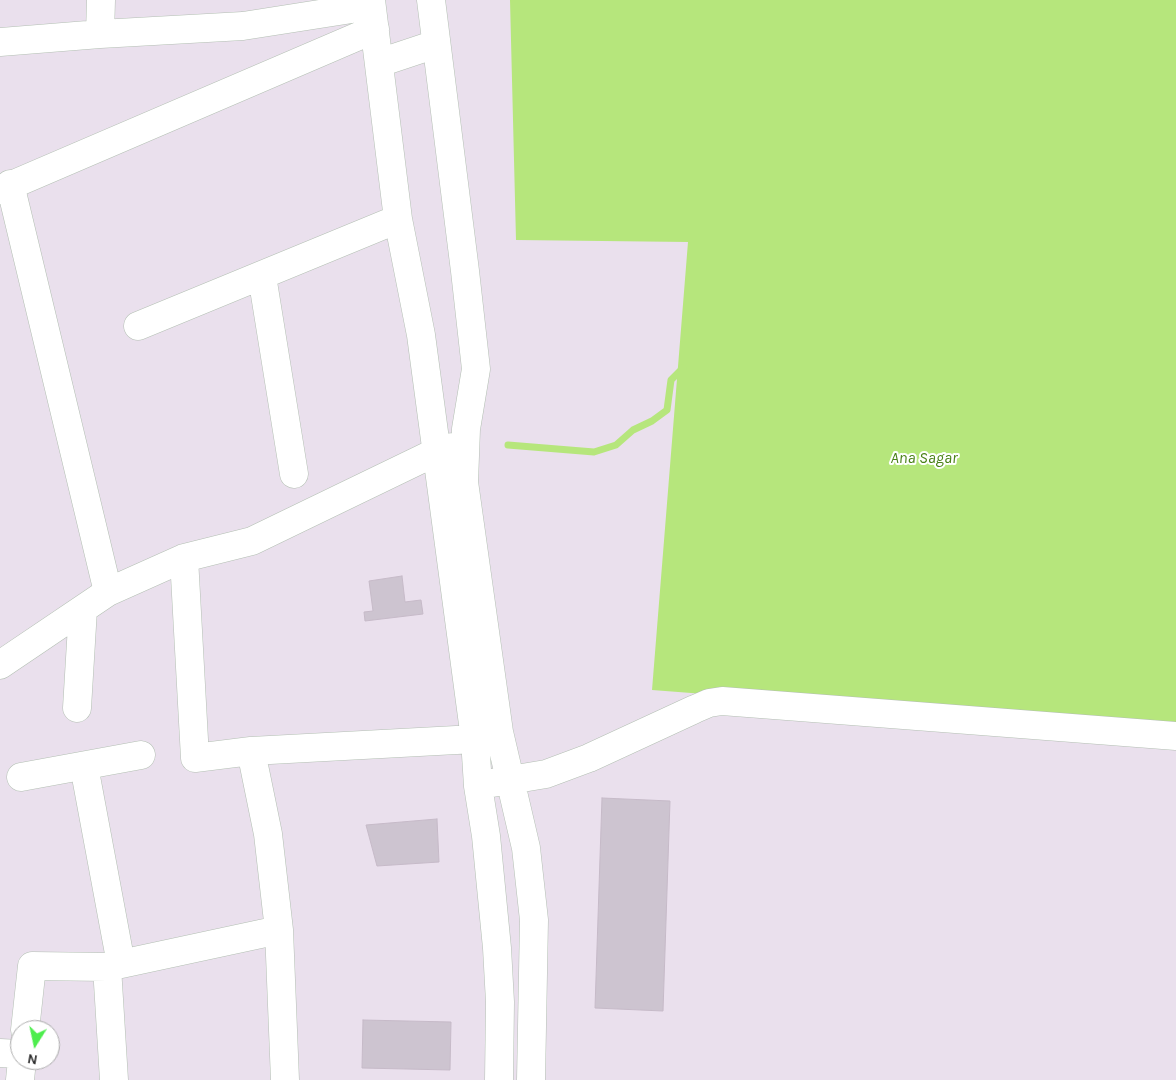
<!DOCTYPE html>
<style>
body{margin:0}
#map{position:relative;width:1176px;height:1080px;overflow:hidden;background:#eae0ed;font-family:Karla,sans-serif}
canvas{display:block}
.north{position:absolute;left:10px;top:1020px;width:50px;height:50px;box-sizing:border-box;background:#fff;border:1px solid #ababab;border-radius:50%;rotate:190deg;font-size:14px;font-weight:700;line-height:20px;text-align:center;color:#2d2d2d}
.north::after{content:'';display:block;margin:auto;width:18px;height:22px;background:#4ded4d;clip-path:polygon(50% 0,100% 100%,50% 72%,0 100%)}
</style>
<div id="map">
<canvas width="1176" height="1080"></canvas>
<div class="north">N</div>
</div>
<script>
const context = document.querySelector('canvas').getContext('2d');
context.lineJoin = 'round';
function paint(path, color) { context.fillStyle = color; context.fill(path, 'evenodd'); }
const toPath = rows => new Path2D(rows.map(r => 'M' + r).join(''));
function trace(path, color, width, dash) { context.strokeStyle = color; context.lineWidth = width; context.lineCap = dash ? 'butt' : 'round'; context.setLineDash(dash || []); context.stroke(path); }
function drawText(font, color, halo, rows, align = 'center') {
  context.font = font + ' Karla,sans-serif'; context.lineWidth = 4; context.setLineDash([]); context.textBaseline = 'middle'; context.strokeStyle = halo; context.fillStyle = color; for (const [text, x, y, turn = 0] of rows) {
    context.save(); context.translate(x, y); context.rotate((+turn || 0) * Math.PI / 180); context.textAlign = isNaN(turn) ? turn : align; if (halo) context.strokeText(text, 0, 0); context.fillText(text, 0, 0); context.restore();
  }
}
const water = toPath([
 [510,0,1176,0,1176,730,652,690,688,242,516,240]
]);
const stream = toPath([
 [508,445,594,452,616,445,633,430,652,421,667,410,671,380,683,368]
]);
const building = toPath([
 [402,576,405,602,421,600,423,614,365,621,364,612,373,611,369,581,402,576],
 [602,798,670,801,663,1011,595,1008,602,798],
 [437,819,439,862,377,866,366,825,437,819],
 [363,1020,451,1022,450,1070,362,1068,363,1020]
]);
const minor = toPath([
 [371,0,398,219,421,335,475,739,478,786,486,836,497,948,500,1002,499,1080],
 [431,0,465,271,476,369,466,429,464,482,499,732,526,848,534,920,531,1080],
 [100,34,101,0],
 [0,42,100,34,243,26,371,6],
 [379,63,436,44],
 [10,184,108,592],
 [0,190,375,29],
 [262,276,294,474],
 [138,326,398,219],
 [184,558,195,758,251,751,475,739,492,734],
 [0,665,108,592,184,558,252,541,436,452,452,447],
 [77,708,83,609],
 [251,751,268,834,279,930,285,1080],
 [84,766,121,964],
 [21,777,141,755],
 [492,783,546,774,589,758,695,709,709,703,722,701,1176,736],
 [107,967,114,1080],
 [25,1030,32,966,107,967,279,930],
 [0,1053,20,1054],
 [20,1080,22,1060]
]);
const waterNames = [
 ["Ana Sagar",924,458]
];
paint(water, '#b6e67c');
trace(stream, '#b6e67c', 7);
paint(building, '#cdc4d0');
trace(building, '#c6bac8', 1);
trace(minor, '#b3bfb3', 29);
trace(minor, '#fff', 28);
drawText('italic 16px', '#498117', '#fff', waterNames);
</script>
